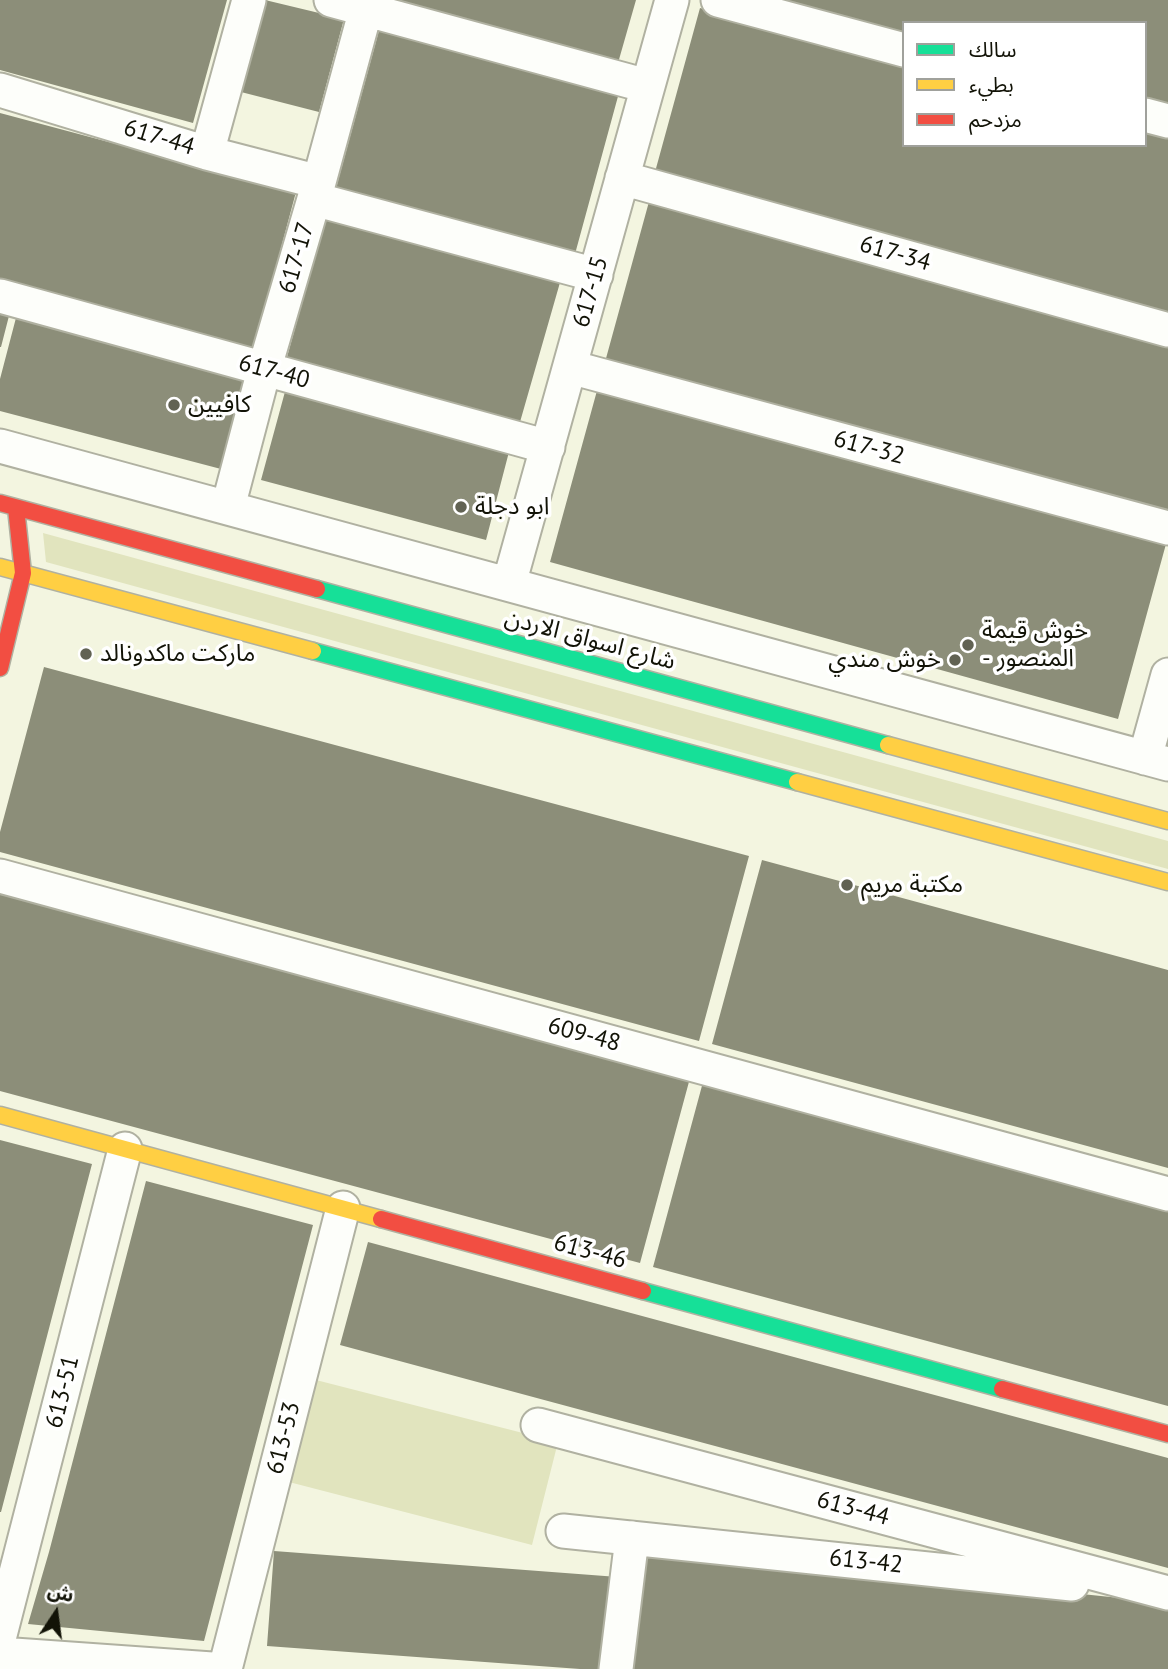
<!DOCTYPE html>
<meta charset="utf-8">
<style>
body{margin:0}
#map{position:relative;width:1168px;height:1669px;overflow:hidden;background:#f3f5e0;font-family:"PT Sans","Noto Sans Arabic",sans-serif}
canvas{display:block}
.legend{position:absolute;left:902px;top:21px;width:245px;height:126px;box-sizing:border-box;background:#fff;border:2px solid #a0a19c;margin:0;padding:9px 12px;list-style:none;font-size:21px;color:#121307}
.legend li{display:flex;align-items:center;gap:14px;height:35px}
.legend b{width:35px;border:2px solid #a0a19c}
.north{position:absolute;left:21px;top:1578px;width:70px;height:70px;-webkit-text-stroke:5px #fff;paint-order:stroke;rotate:13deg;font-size:19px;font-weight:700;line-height:28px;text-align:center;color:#121307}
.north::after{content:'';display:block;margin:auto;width:24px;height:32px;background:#121307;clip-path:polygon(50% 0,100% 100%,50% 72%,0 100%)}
</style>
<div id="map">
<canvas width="1168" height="1669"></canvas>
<ul class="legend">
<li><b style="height:9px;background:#16e098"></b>سالك</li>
<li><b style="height:9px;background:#ffcf43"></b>بطيء</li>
<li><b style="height:9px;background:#f24e42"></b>مزدحم</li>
</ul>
<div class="north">ش</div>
</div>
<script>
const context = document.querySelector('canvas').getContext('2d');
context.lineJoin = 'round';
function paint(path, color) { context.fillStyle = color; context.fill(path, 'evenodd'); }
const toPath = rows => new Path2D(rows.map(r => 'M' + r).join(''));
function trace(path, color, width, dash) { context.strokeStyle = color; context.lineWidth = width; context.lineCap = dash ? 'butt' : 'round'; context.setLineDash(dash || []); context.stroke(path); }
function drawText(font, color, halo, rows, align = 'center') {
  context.font = font + ' "PT Sans","Noto Sans Arabic",sans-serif'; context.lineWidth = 7; context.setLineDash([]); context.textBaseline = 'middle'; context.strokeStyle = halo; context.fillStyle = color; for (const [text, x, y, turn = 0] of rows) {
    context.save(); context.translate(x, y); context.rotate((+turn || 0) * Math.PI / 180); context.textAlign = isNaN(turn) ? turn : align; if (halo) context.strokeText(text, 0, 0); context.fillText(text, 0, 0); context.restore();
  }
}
const green = toPath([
 [43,533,1168,841,1168,869,46,562],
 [316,1380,558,1442,532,1545,289,1482]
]);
const building = toPath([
 [0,0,227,0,193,123,0,70],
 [265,0,344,19,319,112,241,92],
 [392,0,636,0,618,63],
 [775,0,1168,0,1168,109,1145,103,1145,23,904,23,904,36],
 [700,8,904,64,904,145,1145,145,1145,131,1168,137,1168,314,655,172],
 [381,23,620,89,575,254,336,188],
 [0,113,296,192,253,352,0,283],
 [650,198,1168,341,1168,518,605,362],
 [327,214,561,279,518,429,285,364],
 [0,309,10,312,1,347,0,347],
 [17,314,245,373,221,469,0,411,0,379],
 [598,387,1166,544,1118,719,550,562],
 [286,388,510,448,486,540,261,480],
 [44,667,749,856,699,1041,0,852,0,832],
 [762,860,1168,970,1168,1168,712,1044],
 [0,893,690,1078,640,1263,0,1091],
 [703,1082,1168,1208,1168,1406,653,1267],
 [0,1140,92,1164,1,1512,0,1512],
 [146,1181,313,1225,204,1641,28,1624,49,1552],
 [368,1242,1168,1458,1168,1568,340,1345],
 [636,1548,1159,1602,1168,1604,1168,1669,625,1669],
 [274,1551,618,1577,611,1669,580,1669,267,1646]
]);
const street = toPath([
 [331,0,647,86],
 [718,0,904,50],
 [0,90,207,153,319,182],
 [1145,115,1168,121],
 [207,153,249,0],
 [622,178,1168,330],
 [314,199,596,275],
 [0,296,548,447],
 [570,367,1168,528],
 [0,446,1168,764],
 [228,507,264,370,319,182,366,9],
 [509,584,672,0],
 [1145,758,1168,675],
 [0,876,1168,1194],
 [538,1425,1168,1593],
 [563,1531,1072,1584],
 [0,1635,125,1149],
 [0,1654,212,1669],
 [225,1669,343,1208],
 [616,1669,632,1538]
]);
const fast = toPath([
 [317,589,888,745],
 [313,651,797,782],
 [643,1291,1002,1389]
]);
const slow = toPath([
 [0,567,313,651],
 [888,745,1168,821],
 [797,782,1168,882],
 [0,1115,381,1219]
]);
const jam = toPath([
 [0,503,317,589],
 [0,668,23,573,16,508],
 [381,1219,643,1291],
 [1002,1389,1168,1434]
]);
const markers = [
 [174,405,7,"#616253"],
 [461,507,7,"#616253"],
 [968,645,7,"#616253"],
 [86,654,7,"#616253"],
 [955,660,7,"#616253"],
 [847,885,7,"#616253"]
];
const streetNames = [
 ["617-44",159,138,17],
 ["617-34",895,254,16],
 ["617-17",297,258,-74],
 ["617-15",591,292,-74],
 ["617-40",274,372,15],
 ["617-32",869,448,15],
 ["شارع اسواق الاردن",590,640,15],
 ["609-48",584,1035,15],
 ["613-46",590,1252,15],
 ["613-51",63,1392,-76],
 ["613-53",284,1438,-76],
 ["613-44",853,1509,15],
 ["613-42",866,1562,6]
];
const poiNames = [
 ["كافيين",188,405],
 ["ابو دجلة",475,507],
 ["خوش قيمة",982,631],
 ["- المنصور",982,659],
 ["ماركت ماكدونالد",100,654],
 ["خوش مندي",941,660,"right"],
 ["مكتبة مريم",861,885]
];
paint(green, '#e1e4be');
paint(building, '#8c8e79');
trace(street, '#b0b1a1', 37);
trace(fast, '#b0b1a1', 19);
trace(slow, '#b0b1a1', 19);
trace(jam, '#b0b1a1', 19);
trace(street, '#fdfefa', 33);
trace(fast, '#16e098', 16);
trace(slow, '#ffcf43', 16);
trace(jam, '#f24e42', 16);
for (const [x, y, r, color] of markers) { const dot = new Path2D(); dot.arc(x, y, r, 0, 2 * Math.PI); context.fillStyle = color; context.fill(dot); trace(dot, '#fff', 2.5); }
drawText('24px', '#121307', '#fff', streetNames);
drawText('24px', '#121307', '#fff', poiNames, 'left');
</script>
